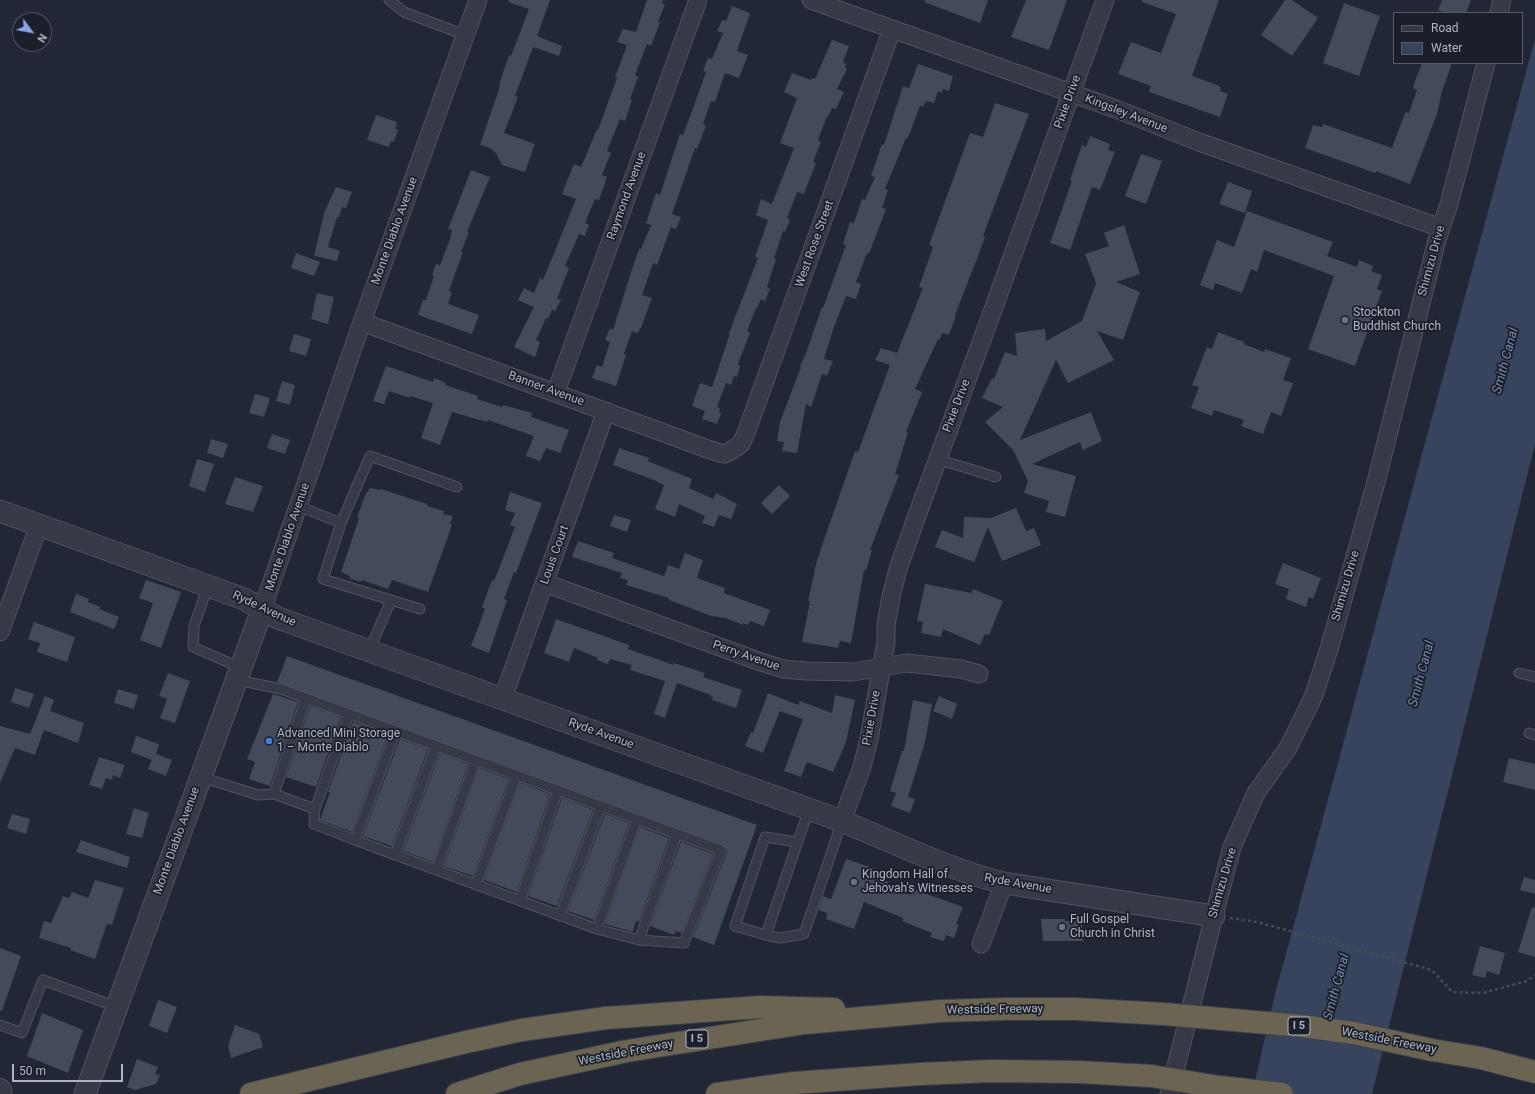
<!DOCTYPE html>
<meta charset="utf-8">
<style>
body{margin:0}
#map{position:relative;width:1535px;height:1094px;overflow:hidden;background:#212735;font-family:Roboto,sans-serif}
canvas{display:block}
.legend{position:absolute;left:1393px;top:12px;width:130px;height:52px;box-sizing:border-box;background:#1a1f2a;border:1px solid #565b67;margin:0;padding:5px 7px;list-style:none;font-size:12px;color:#afb4c2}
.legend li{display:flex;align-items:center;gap:8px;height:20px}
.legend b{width:20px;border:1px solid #565b67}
.north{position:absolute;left:12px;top:12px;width:40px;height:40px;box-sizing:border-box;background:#1a1f2a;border:1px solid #565b67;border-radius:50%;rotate:122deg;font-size:11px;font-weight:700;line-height:16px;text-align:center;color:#afb4c2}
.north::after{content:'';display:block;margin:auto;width:14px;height:18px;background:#88a3ee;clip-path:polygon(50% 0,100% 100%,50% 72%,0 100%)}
.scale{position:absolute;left:12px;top:1064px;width:111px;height:18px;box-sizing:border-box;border:2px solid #afb4c2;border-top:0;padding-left:5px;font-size:12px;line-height:14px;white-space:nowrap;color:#afb4c2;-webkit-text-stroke:3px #1a1f2a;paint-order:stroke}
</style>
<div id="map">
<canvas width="1535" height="1094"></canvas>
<ul class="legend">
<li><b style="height:5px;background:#353a46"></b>Road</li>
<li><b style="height:11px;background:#38435d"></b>Water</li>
</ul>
<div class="north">N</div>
<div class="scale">50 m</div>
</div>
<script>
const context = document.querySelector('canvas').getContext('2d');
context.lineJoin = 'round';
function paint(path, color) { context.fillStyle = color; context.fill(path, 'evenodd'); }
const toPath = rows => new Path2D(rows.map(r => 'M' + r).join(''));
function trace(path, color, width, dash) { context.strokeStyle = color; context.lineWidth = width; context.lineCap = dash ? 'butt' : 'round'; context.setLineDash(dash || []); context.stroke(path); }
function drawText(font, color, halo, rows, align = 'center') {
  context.font = font + ' Roboto,sans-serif'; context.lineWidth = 3.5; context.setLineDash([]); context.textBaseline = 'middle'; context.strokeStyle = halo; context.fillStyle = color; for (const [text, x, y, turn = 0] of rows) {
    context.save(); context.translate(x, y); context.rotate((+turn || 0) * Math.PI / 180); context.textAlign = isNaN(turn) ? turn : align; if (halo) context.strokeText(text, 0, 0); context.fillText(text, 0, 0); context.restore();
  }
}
const water = toPath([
 [1535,39,1535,444,1372,1094,1252,1094,1275,994]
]);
const building = toPath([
 [509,0,550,0,537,36,562,46,559,56,533,47,515,96,518,97,504,133,535,144,525,172,502,165,496,153,490,148,480,145,500,86,499,85,509,55,511,56,529,9,508,2],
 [647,0,663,0,662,3,665,4,658,22,660,22,651,46,647,44,635,75,638,77,630,99,632,100,625,121,620,119,607,151,611,153,602,175,607,177,599,200,595,199,585,223,589,225,585,236,579,234,565,266,569,268,557,299,561,300,555,311,552,310,548,319,546,318,536,340,540,342,535,357,514,347,534,307,518,300,524,288,534,293,540,278,543,280,576,199,562,194,574,164,581,167,597,129,598,130,617,78,615,77,627,45,617,42,623,29,636,32],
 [925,0,988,0,980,23,924,2],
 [1026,0,1067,0,1049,50,1011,37],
 [1142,0,1219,0,1192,76,1215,84,1221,87,1220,91,1228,94,1220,117,1149,92,1151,86,1118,74,1131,42,1161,53,1176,14,1142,2],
 [1285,0,1292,0,1318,18,1292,56,1261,35],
 [1442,0,1471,0,1466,13,1446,13,1438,10],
 [1344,3,1380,16,1359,76,1323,63],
 [732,6,750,13,737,51,748,55,739,78,725,73,715,102,711,101,703,124,706,126,697,149,695,148,672,214,681,217,676,229,671,227,657,265,653,263,642,295,652,298,641,328,640,328,638,333,632,331,624,354,626,355,616,386,592,378,597,365,602,367,610,342,605,340,610,328,613,330,631,272,639,249,641,249,651,225,646,223,656,193,660,195,675,149,680,134,683,135,692,111,706,72,703,71,708,58,712,59,723,33,717,31,722,20,726,21],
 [832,40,849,46,843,62,846,64,845,68,847,69,837,89,844,92,836,109,832,108,828,117,827,116,818,140,821,142,813,162,816,163,804,194,797,192,787,218,790,220,785,232,783,231,774,258,776,259,767,287,770,289,765,301,761,299,757,308,756,308,747,331,750,333,738,364,740,366,737,377,734,376,731,385,726,383,717,407,720,408,719,412,721,413,717,424,702,419,705,411,692,406,700,383,712,387,730,333,729,333,758,258,755,257,768,220,756,215,761,199,772,204,794,148,780,143,797,98,784,92,792,73,811,80,812,78,815,79],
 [1422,63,1452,63,1442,91,1437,114,1410,184,1376,171,1375,173,1305,148,1313,125,1322,127,1323,124,1392,148,1403,118,1406,112,1409,113,1417,90,1413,88,1415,81],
 [918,64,953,76,949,91,943,89,942,93,938,91,934,103,926,101,923,107,920,106,908,138,906,138,885,189,888,190,882,208,886,209,869,254,867,253,856,282,861,284,856,299,846,296,834,327,824,359,833,361,827,376,822,374,811,407,806,404,797,453,782,451,784,442,777,441,780,422,801,367,800,366,806,353,822,307,823,308,846,245,843,244,850,222,854,223,862,199,865,200,875,177,871,176,882,144,884,145,903,86,909,88],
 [995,103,1029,114,983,236,985,237,978,256,955,315,956,315,949,335,942,333,940,340,938,339,915,389,922,392,906,432,908,432,895,474,899,475,870,550,872,550,866,571,864,570,851,643,840,641,838,648,802,642,810,601,808,601,817,560,855,451,858,452,890,365,875,360,881,348,897,353,923,288,919,287,933,247,929,245,970,133,983,137],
 [376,115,397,122,395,129,398,130,394,142,391,141,389,147,367,140],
 [1090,136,1110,144,1108,150,1115,152,1100,190,1092,187,1070,250,1050,243,1072,181,1070,180,1082,145,1086,147],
 [1141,154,1162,161,1146,204,1125,196],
 [471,170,490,177,467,232,469,232,461,252,463,252,449,291,452,292,448,304,479,315,472,334,418,315,423,300,426,300,434,276,432,275,436,264,440,265,450,239,452,230,448,229],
 [1228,182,1252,191,1245,213,1219,204],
 [336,187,352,192,346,208,342,207,339,217,337,217,328,247,340,251,337,261,314,256,324,213],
 [1247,211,1333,242,1327,256,1357,267,1359,260,1373,266,1371,271,1382,275,1377,289,1382,291,1355,366,1308,349,1334,276,1264,250,1257,272,1251,269,1242,293,1215,283,1213,290,1200,285,1217,240,1234,247],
 [1124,225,1140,274,1116,282,1140,292,1123,340,1097,331,1114,360,1068,383,1056,360,1020,440,1091,412,1102,441,1083,450,1080,442,1032,464,1076,476,1065,517,1046,512,1049,501,1024,493,1028,481,1013,450,985,422,1003,407,982,398,992,378,994,379,1005,352,1017,356,1015,333,1045,329,1046,341,1082,321,1096,283,1085,254,1109,246,1104,233],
 [296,253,320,262,314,276,291,268],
 [317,293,334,297,328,324,311,319],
 [1218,332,1244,342,1244,344,1264,352,1265,349,1291,358,1283,380,1293,383,1281,416,1271,412,1263,434,1241,426,1244,420,1214,410,1212,416,1191,408,1199,387,1192,385,1207,347,1212,349],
 [294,334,311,339,306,356,289,351],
 [386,366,433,382,434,378,446,383,445,385,478,396,477,399,502,407,503,405,532,413,531,417,569,430,560,453,546,448,540,461,526,456,534,436,488,420,487,422,452,412,440,445,421,438,433,403,410,396,410,398,389,391,384,404,373,401],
 [282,381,295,385,290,405,276,401],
 [255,394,270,398,264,417,249,413],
 [272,434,290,440,285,454,267,448],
 [211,439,228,444,223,458,207,453],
 [619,448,649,458,648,461,692,479,689,488,713,499,716,493,737,504,731,519,719,515,714,527,702,523,705,516,679,504,675,517,655,509,664,485,657,482,657,481,613,465],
 [197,459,214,464,205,492,189,486],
 [235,477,263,486,253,512,225,504],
 [779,485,790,496,772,514,761,503],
 [370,488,380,490,381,489,427,504,427,506,444,511,443,514,453,516,450,524,452,525,428,592,392,580,388,589,362,580,361,582,349,578,350,576,341,572,359,518,357,517,366,493,367,493],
 [510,492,542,503,516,573,514,572,504,599,507,600,489,653,471,646,485,609,482,607,492,580,494,581,515,527,510,525,515,513,505,510],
 [1016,508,1026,531,1034,528,1041,545,1002,561,988,527,974,562,935,547,942,530,963,538,964,517,991,518],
 [614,515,631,520,627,532,610,526],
 [578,541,614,553,612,558,664,576,668,565,679,569,685,553,703,560,697,578,725,588,724,593,770,610,764,626,750,621,748,625,743,623,743,625,723,617,723,618,714,616,714,617,669,600,669,598,626,585,628,580,620,578,622,573,572,557],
 [1283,563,1321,578,1313,599,1309,597,1306,607,1286,599,1289,589,1275,584],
 [146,580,181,592,161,648,140,640,153,603,139,598],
 [925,584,972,593,973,589,1003,601,989,635,985,634,980,645,943,629,941,637,921,633,923,622,917,621],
 [76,594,89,599,88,602,101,607,99,609,119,617,114,629,70,612],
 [556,619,629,645,628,649,674,665,674,663,705,673,703,677,742,690,736,708,712,700,713,697,710,696,711,695,677,683,665,718,654,714,665,681,630,670,632,665,610,659,608,664,597,660,598,658,574,648,569,662,544,653],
 [34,622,75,637,67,662,37,652,40,643,28,639],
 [287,656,757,825,714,945,693,937,727,852,727,849,723,845,277,682],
 [168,673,190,681,175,723,160,718,167,699,159,696],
 [15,688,34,694,29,708,11,702],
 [118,689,138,695,134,709,114,703],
 [768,693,798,705,800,701,832,713,835,695,855,700,846,742,833,772,807,762,801,777,784,771,803,719,780,711,763,753,745,746,751,732,753,733],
 [273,694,298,702,270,786,249,779,255,762,247,759],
 [45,696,54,700,50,711,84,723,78,743,44,730,35,755,15,748,0,783,0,726,30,734],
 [939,696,957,704,952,719,933,711],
 [913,700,932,704,925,742,908,797,915,799,910,813,891,806,896,793,890,791,902,751,904,751],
 [310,706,341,717,316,787,286,777],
 [353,722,388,735,352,832,320,820,330,792,328,792],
 [136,736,159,744,156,754,172,760,166,776,148,769,152,760,131,752],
 [400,739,428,749,392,846,363,836],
 [440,753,468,764,433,862,403,851],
 [99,757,125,765,120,778,113,775,112,780,106,778,102,789,89,785],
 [1509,758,1535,764,1535,790,1503,782],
 [479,768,509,779,473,876,444,866],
 [520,783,550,794,517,892,484,880],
 [562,798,593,810,557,906,528,896],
 [134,808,149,813,142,838,126,834],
 [12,814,30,819,26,834,7,828],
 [605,814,629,823,594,920,568,911],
 [640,827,669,838,639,922,636,921,633,932,605,924],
 [81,840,130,857,127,868,76,852],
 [681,842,713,854,682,933,676,931,674,935,650,926],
 [846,859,876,869,873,876,888,882,887,886,910,895,913,889,963,907,956,924,959,925,954,938,946,935,944,941,930,937,932,933,902,921,903,918,864,902,854,929,826,919,827,913,818,910,823,896,831,899],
 [1524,877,1535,880,1535,894,1520,890],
 [95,880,124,888,112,925,107,924,95,959,70,950,71,948,39,938,44,921,51,923,63,896,69,898,72,892,88,898],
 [1532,907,1535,908,1535,957,1518,952],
 [1041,919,1065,919,1065,921,1082,921,1083,941,1043,941],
 [1480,946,1505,953,1499,975,1487,971,1485,978,1472,975],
 [0,948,21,956,2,1011,0,1011],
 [158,1000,177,1007,167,1033,149,1026],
 [42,1013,83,1030,68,1073,27,1056],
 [235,1025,259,1034,263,1047,231,1058,228,1046],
 [137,1059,158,1067,155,1074,160,1075,156,1084,135,1090,127,1087]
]);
const path = toPath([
 [1230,918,1257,922,1432,970,1452,992,1483,993,1527,981,1535,975]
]);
const service = toPath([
 [389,0,404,12,465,35],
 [937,459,996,477],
 [298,506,341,523,370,456,457,487],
 [341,523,323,579,420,609],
 [208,586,194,626,193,647,241,668],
 [369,651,391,600],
 [1519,673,1535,677],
 [237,680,281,689,721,850,684,943,639,940,597,929,355,840],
 [1529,733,1535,735],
 [201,777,258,795,274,794,306,698],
 [274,794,315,809,349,714],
 [315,809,314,824,355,840,396,731],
 [809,809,766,935,780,938,804,934,842,821],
 [395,855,436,746],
 [436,870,476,760],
 [476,885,517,775],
 [520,901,558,790],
 [560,916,601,806],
 [597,929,637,819],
 [766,935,735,926,765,837,797,842],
 [639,940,677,834],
 [0,1025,22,1033,43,980,117,1007]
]);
const minor = toPath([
 [811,0,1116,109,1199,142,1441,228],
 [1499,13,1502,0],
 [362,322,713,451,725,454,729,452,741,444,746,433,892,29],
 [556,392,698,0],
 [545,583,761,662,783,669,806,671,853,672,907,663,961,669,979,674],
 [262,610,362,322,478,0],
 [0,632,39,525],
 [503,698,606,411],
 [842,821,862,767,869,739,886,642,886,625,891,597,898,569,919,510,990,318,1105,0],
 [981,944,1004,883],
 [0,1087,3,1090],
 [1169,1094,1214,916,1232,847,1256,793,1288,748,1299,726,1314,695,1329,649,1376,482,1437,240,1449,204,1486,63]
]);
const tertiary = toPath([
 [0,511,244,599,278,618,842,821,936,861,978,876,1004,883,1214,916],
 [85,1094,262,610]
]);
const motorway = toPath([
 [1432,1050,1481,1058,1535,1072],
 [251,1094,466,1042,522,1030,606,1018,760,1007,834,1009],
 [457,1094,520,1074,627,1051,805,1023,941,1011,1006,1009,1076,1009,1164,1014],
 [717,1094,794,1083,920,1074,992,1071,1079,1072,1151,1076]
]);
const motorwayBridge = toPath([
 [1164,1014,1302,1026,1354,1033,1432,1050],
 [1151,1076,1220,1087,1282,1094]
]);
const markers = [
 [1345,320,4,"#6b7280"],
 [269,741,4,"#3f7fe0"],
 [854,882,4,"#6b7280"],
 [1062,927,4,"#6b7280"]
];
const shields = [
 [1299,1026,22],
 [697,1039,22]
];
const shieldNames = [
 ["I 5",1299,1026],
 ["I 5",697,1039]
];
const streetNames = [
 ["Pixie Drive",1068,102,-70],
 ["Kingsley Avenue",1126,114,21],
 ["Raymond Avenue",627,196,-70],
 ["Monte Diablo Avenue",395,231,-70],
 ["West Rose Street",815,244,-70],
 ["Shimizu Drive",1432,261,-75],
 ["Banner Avenue",546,389,20],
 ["Pixie Drive",957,406,-69],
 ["Monte Diablo Avenue",288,537,-71],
 ["Louis Court",555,555,-70],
 ["Shimizu Drive",1346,586,-74],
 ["Ryde Avenue",264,609,25],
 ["Perry Avenue",746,656,19],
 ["Pixie Drive",872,718,-80],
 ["Ryde Avenue",601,734,20],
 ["Monte Diablo Avenue",177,841,-70],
 ["Shimizu Drive",1223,883,-74],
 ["Ryde Avenue",1018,884,10],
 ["Westside Freeway",995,1010,-1],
 ["Westside Freeway",1389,1041,11],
 ["Westside Freeway",626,1053,-11]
];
const poiNames = [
 ["Stockton",1353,313],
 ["Buddhist Church",1353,327],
 ["Advanced Mini Storage",277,734],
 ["1 – Monte Diablo",277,748],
 ["Kingdom Hall of",862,875],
 ["Jehovah's Witnesses",862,889],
 ["Full Gospel",1070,920],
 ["Church in Christ",1070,934]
];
const waterNames = [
 ["Smith Canal",1506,361,-75],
 ["Smith Canal",1422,674,-75],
 ["Smith Canal",1337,987,-75]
];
paint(water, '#38435d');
paint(building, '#434a5a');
trace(service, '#4f5460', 11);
trace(minor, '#4f5460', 19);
trace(tertiary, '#4f5460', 23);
trace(motorway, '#3c414d', 24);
trace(path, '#414f54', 2.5, [3, 3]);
trace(service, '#353a46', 9);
trace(minor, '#353a46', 17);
trace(tertiary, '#353a46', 21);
trace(motorway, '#6b6452', 22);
trace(motorwayBridge, '#3c414d', 24, []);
trace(motorwayBridge, '#6b6452', 22);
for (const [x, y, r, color] of markers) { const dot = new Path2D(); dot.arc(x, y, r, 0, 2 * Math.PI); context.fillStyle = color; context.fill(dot); trace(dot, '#1a1f2a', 1.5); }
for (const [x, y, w] of shields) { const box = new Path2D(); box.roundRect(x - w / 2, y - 9, w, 18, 3); context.fillStyle = '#1a1f2a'; context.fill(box); trace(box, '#afb4c2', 1); }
drawText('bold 11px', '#afb4c2', null, shieldNames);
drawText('12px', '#afb4c2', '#1a1f2a', streetNames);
drawText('12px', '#afb4c2', '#1a1f2a', poiNames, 'left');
drawText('italic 13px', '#7988a9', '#1a1f2a', waterNames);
</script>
